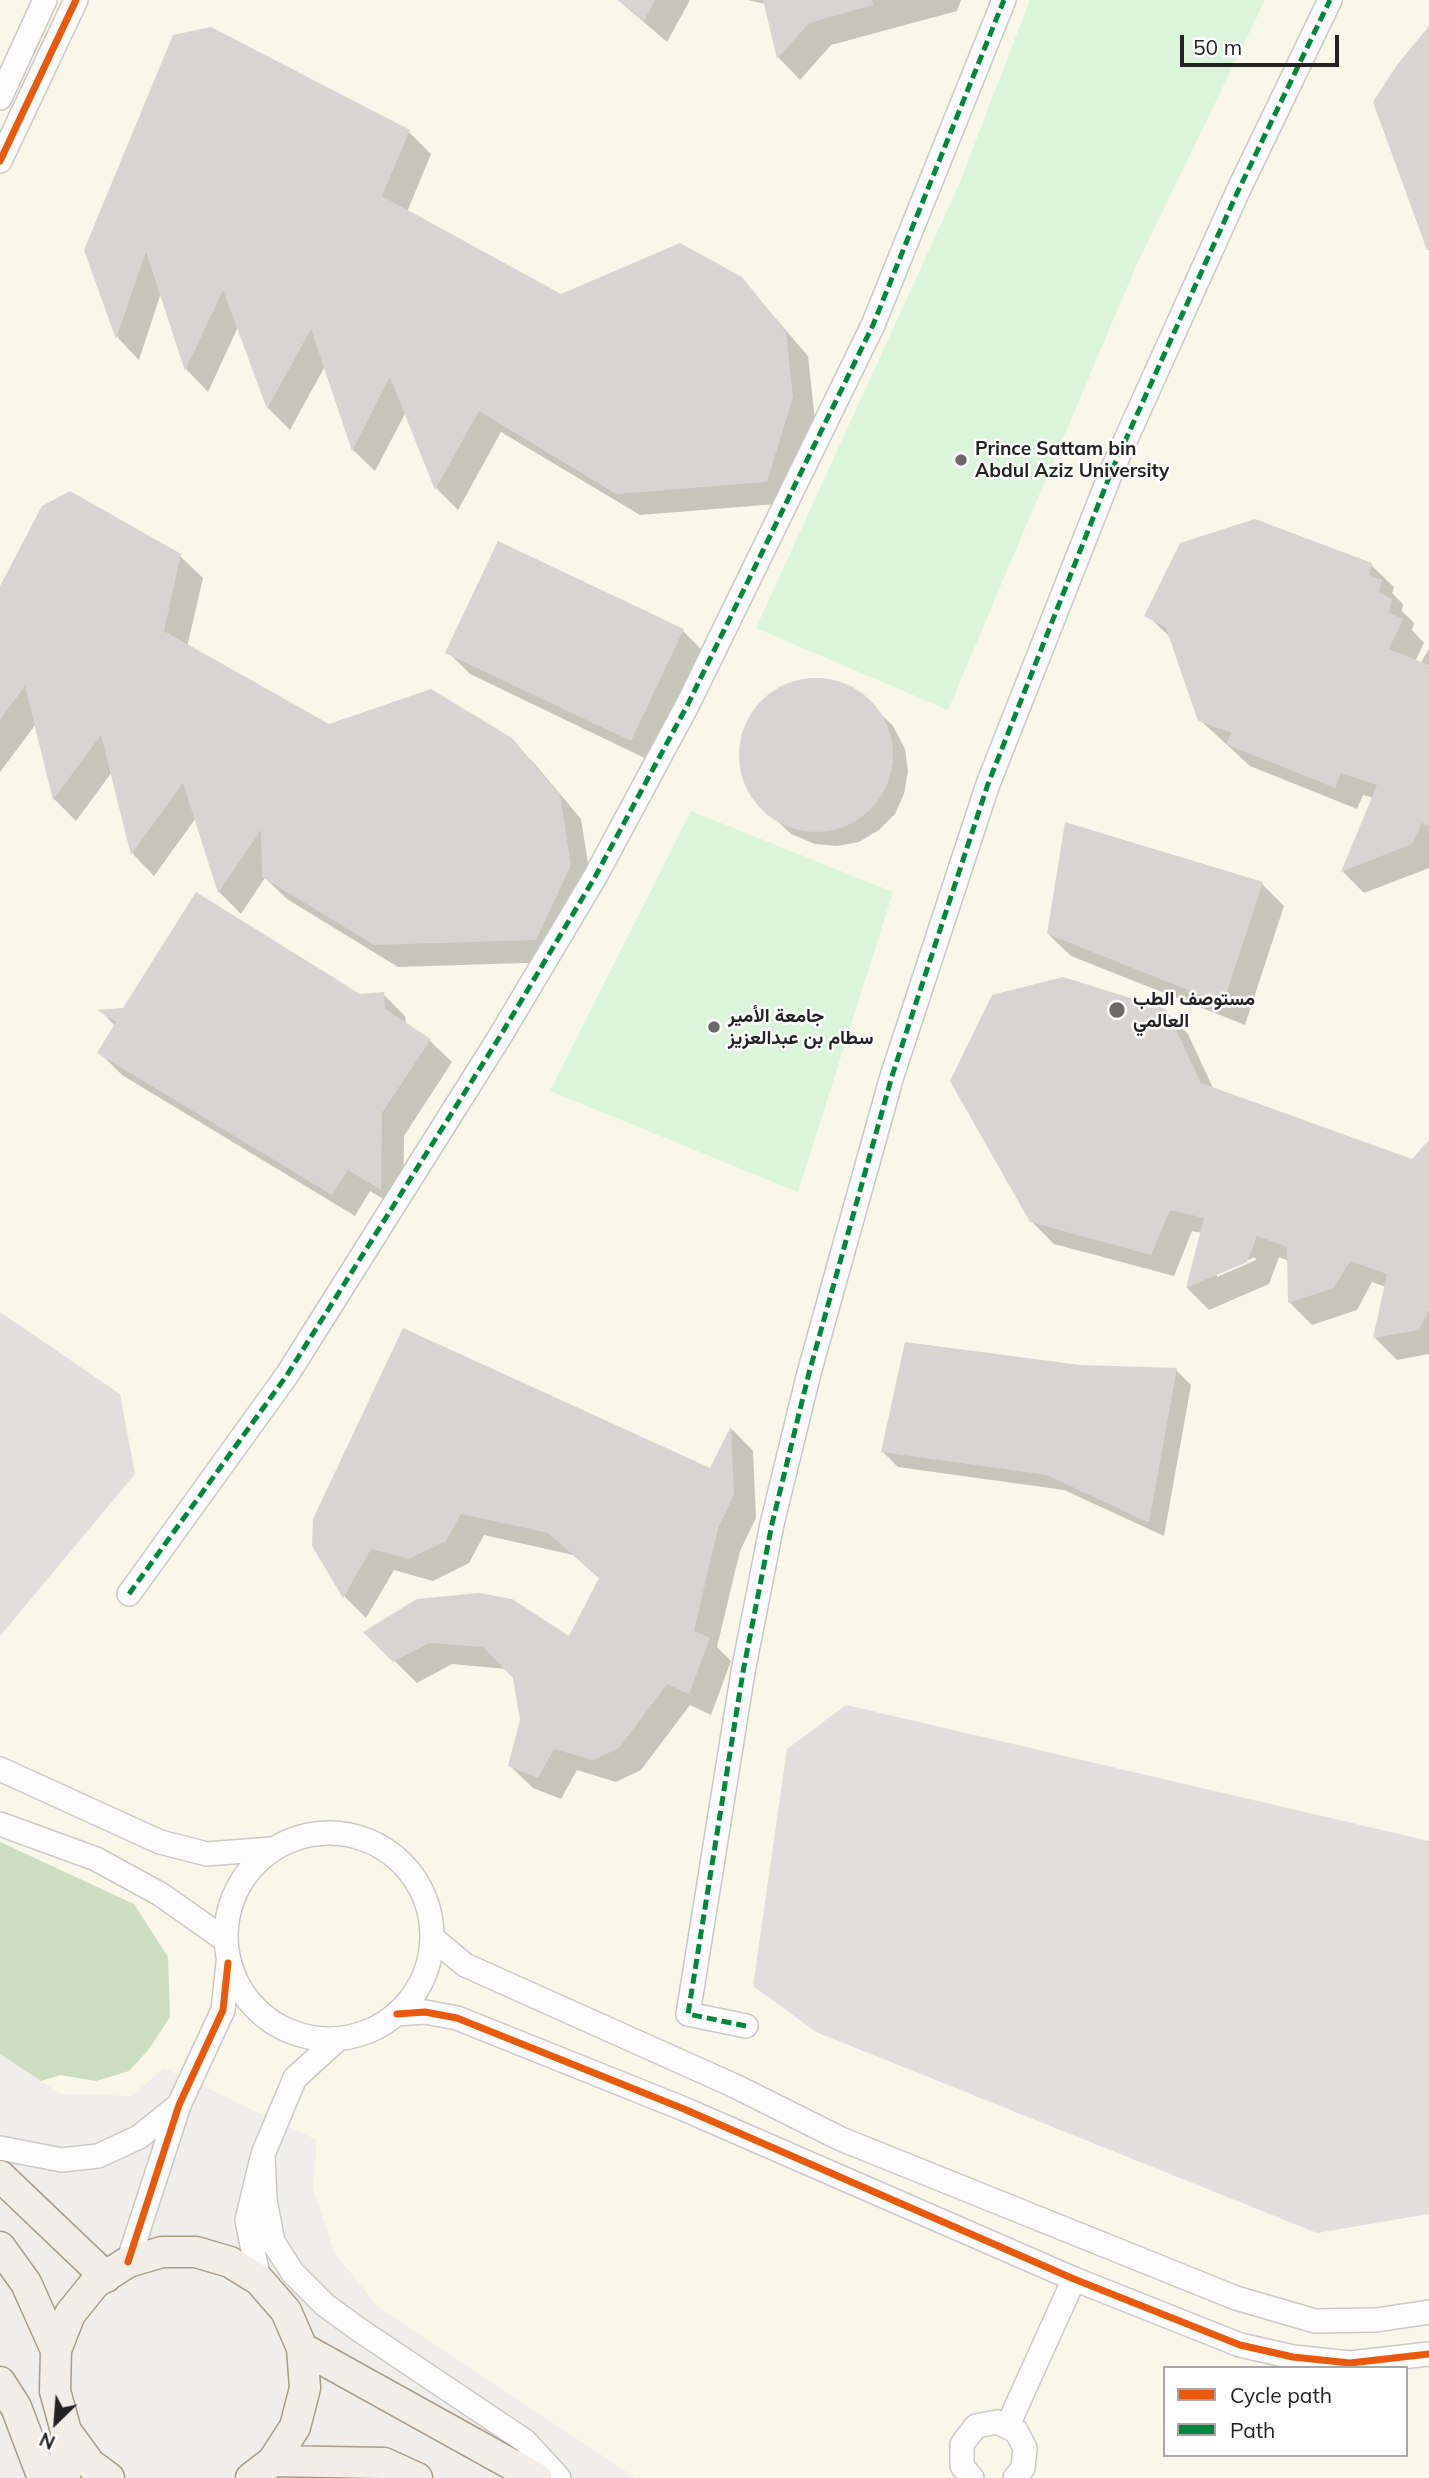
<!DOCTYPE html>
<meta charset="utf-8">
<style>
body{margin:0}
#map{position:relative;width:1429px;height:2478px;overflow:hidden;background:#f0eeeb;font-family:Mulish,sans-serif}
canvas{display:block}
.legend{position:absolute;left:1163px;top:2366px;width:245px;height:91px;box-sizing:border-box;background:#fff;border:2px solid #a7a7a7;margin:0;padding:9px 12px;list-style:none;font-size:21px;color:#222}
.legend li{display:flex;align-items:center;gap:14px;height:35px}
.legend b{width:35px;border:2px solid #a7a7a7}
.north{position:absolute;left:21px;top:2387px;width:70px;height:70px;-webkit-text-stroke:5px #fff;paint-order:stroke;rotate:205deg;font-size:19px;font-weight:700;line-height:28px;text-align:center;color:#222}
.north::after{content:'';display:block;margin:auto;width:24px;height:32px;background:#222;clip-path:polygon(50% 0,100% 100%,50% 72%,0 100%)}
.scale{position:absolute;left:1180px;top:35px;width:159px;height:32px;box-sizing:border-box;border:4px solid #222;border-top:0;padding-left:9px;font-size:21px;line-height:24px;white-space:nowrap;color:#222;-webkit-text-stroke:5px #fff;paint-order:stroke}
</style>
<div id="map">
<canvas width="1429" height="2478"></canvas>
<ul class="legend">
<li><b style="height:9px;background:#e8590c"></b>Cycle path</li>
<li><b style="height:9px;background:#00873e"></b>Path</li>
</ul>
<div class="north">N</div>
<div class="scale">50 m</div>
</div>
<script>
const context = document.querySelector('canvas').getContext('2d');
context.lineJoin = 'round';
function paint(path, color) { context.fillStyle = color; context.fill(path, 'evenodd'); }
const toPath = rows => new Path2D(rows.map(r => 'M' + r).join(''));
function trace(path, color, width, dash) { context.strokeStyle = color; context.lineWidth = width; context.lineCap = dash ? 'butt' : 'round'; context.setLineDash(dash || []); context.stroke(path); }
function drawText(font, color, halo, rows, align = 'center') {
  context.font = font + ' Mulish,Vazirmatn,sans-serif'; context.lineWidth = 5; context.setLineDash([]); context.textBaseline = 'middle'; context.strokeStyle = halo; context.fillStyle = color; for (const [text, x, y, turn = 0] of rows) {
    context.save(); context.translate(x, y); context.rotate((+turn || 0) * Math.PI / 180); context.textAlign = isNaN(turn) ? turn : align; if (halo) context.strokeText(text, 0, 0); context.fillText(text, 0, 0); context.restore();
  }
}
const education = toPath([
 [0,0,1429,0,1429,2478,636,2478,378,2307,334,2252,313,2189,317,2140,164,2068,132,2096,61,2094,0,2054],
 [1165,2368,1406,2368,1406,2455,1165,2455]
]);
const forest = toPath([
 [0,1842,134,1904,168,1957,170,2017,149,2049,129,2071,96,2081,60,2075,41,2081,0,2054]
]);
const park = toPath([
 [1030,0,1265,0,1136,266,948,710,756,628,958,187],
 [691,811,893,892,798,1192,550,1091]
]);
const parking = toPath([
 [0,1312,120,1394,135,1474,0,1636],
 [846,1705,1429,1841,1429,2214,1317,2233,816,2032,753,1986,787,1749]
]);
const shadow = toPath([
 [618,0,690,0,667,42],
 [747,0,961,0,957,11,831,45,800,80,779,58,766,4],
 [409,132,431,154,407,212,561,296,741,278,808,356,815,420,789,503,640,515,501,432,458,510,437,489,406,412,375,471,353,450,325,366,290,430,268,408,238,327,208,392,187,370,161,293,139,360,118,338,86,250],
 [180,556,203,578,187,647,329,726,511,740,534,763,581,819,592,888,558,962,398,967,287,899,265,878,241,914,219,892,196,818,154,876,133,854,112,772,76,821,54,799,36,724,0,772,0,589],
 [1371,565,1394,587,1392,593,1403,604,1402,611,1414,623,1412,630,1424,643,1415,662,1420,664,1429,649,1429,868,1364,893,1343,872,1374,798,1363,795,1357,809,1250,766,1200,720,1172,639,1147,615],
 [683,631,705,653,653,762,470,674,448,652],
 [807,679,834,681,858,692,893,726,905,749,908,771,904,794,895,814,879,830,859,842,837,846,815,844,791,834,755,800,743,776,740,750,746,724,761,703,782,687],
 [1262,884,1284,906,1245,1025,1071,956,1048,934],
 [383,994,405,1016,406,1025,429,1040,452,1062,404,1136,403,1211,370,1191,355,1216,122,1075,99,1052,115,1026,101,1011],
 [1165,1011,1188,1034,1214,1090,1412,1162,1429,1143,1429,1354,1397,1360,1375,1338,1386,1287,1372,1282,1357,1310,1312,1325,1290,1303,1289,1261,1279,1257,1269,1284,1209,1310,1187,1288,1202,1233,1192,1231,1174,1276,1054,1244,1031,1221],
 [1255,1257,1256,1260,1217,1277,1217,1273],
 [1080,1366,1176,1370,1191,1385,1164,1536,1064,1490,898,1467,883,1452],
 [732,1429,753,1451,756,1518,740,1551,717,1647,731,1661,711,1715,690,1705,641,1770,616,1782,577,1770,561,1799,533,1788,510,1766,522,1720,515,1677,507,1669,452,1664,417,1683,366,1633,570,1638,600,1579,573,1555,484,1535,469,1563,433,1581,394,1570,366,1618,345,1597,314,1546,315,1519,710,1470]
]);
const building = toPath([
 [618,0,655,0,644,21],
 [763,0,872,0,873,5,809,23,777,59],
 [1429,26,1429,250,1427,250,1373,102,1397,65],
 [211,27,410,130,382,196,561,294,680,243,742,277,786,332,793,397,767,482,616,494,479,411,435,490,390,377,352,451,311,329,267,409,223,290,185,371,146,252,116,339,84,250,173,35],
 [70,491,181,554,164,631,329,724,431,689,512,738,560,795,571,865,536,940,374,945,262,877,261,830,218,893,183,783,131,855,101,735,53,800,25,686,0,720,0,586,42,506],
 [1255,519,1372,563,1369,575,1382,580,1379,592,1392,599,1389,612,1403,619,1389,649,1429,665,1429,826,1422,823,1412,844,1341,872,1377,785,1341,773,1335,788,1226,744,1232,733,1198,721,1166,628,1144,616,1180,543],
 [498,541,684,629,631,741,445,653],
 '739 755a77 77 0 1 1 154 0a77 77 0 1 1-154 0Z',
 [1065,822,1263,882,1223,1004,1047,934],
 [196,892,360,994,384,992,385,1009,431,1039,382,1113,381,1190,348,1170,332,1195,97,1053,116,1022,97,1010,123,1008],
 [1063,977,1166,1009,1201,1083,1412,1159,1429,1140,1429,1310,1419,1330,1373,1338,1387,1274,1350,1261,1334,1288,1288,1303,1287,1247,1257,1236,1247,1262,1186,1288,1204,1218,1170,1210,1151,1255,1030,1222,950,1081,992,995],
 [403,1328,710,1468,731,1426,734,1495,718,1528,694,1631,710,1638,689,1694,667,1684,619,1748,593,1760,554,1749,538,1778,508,1766,520,1720,513,1678,483,1647,429,1643,393,1662,363,1632,417,1599,479,1593,512,1599,569,1636,599,1578,548,1533,461,1514,446,1541,409,1559,371,1549,343,1598,312,1546,313,1519],
 [905,1342,1080,1365,1177,1368,1149,1523,1047,1475,881,1452]
]);
const minor = toPath([
 [0,98,45,0],
 [0,161,76,0],
 [129,1594,287,1375,499,1038,595,877,688,704,873,325,1004,0],
 [0,1769,160,1842,207,1854,271,1849],
 [0,1824,96,1859,160,1894,224,1939],
 '226 1936a103 103 0 1 1 206 0a103 103 0 1 1-206 0Z',
 [435,1940,465,1965,735,2086,841,2139,1236,2298,1315,2321,1376,2320,1429,2312],
 [397,2014,425,2012,457,2018,684,2109,1074,2279,1240,2345,1293,2357,1350,2363,1429,2354],
 [746,2026,688,2014,743,1672,772,1524,809,1373,892,1076,988,784,1112,470,1238,191,1330,0],
 [0,2148,62,2160,98,2156,139,2137,179,2105],
 [263,2154,265,2200,273,2242,293,2273,325,2305,358,2329,525,2441,559,2478],
 [128,2262,179,2105,223,2010,228,1963],
 [259,2280,247,2220,263,2154,295,2078,338,2039],
 [1008,2425,1074,2279],
 [972,2478,962,2466,962,2444,976,2426,997,2422,1016,2431,1025,2448,1023,2468,1015,2478]
]);
const major = toPath([
 [0,2176,106,2277],
 [0,2247,26,2283,56,2350],
 [302,2348,536,2478],
 [0,2382,16,2407,43,2478],
 [273,2461,384,2463,417,2478],
 [65,2478,66,2431],
 [109,2478,90,2464,66,2431,55,2391,56,2350,70,2314,95,2283,128,2262,162,2252,196,2252,230,2262,259,2280,286,2311,302,2348,305,2388,295,2427,273,2461,251,2478]
]);
const quiet = toPath([
 [129,1594,287,1375,499,1038,595,877,688,704,873,325,1004,0],
 [746,2026,688,2014,743,1672,772,1524,809,1373,892,1076,988,784,1112,470,1238,191,1330,0]
]);
const cycleway = toPath([
 [0,161,76,0],
 [397,2014,425,2012,457,2018,684,2109,1074,2279,1240,2345,1293,2357,1350,2363,1429,2354],
 [128,2262,179,2105,223,2010,228,1963]
]);
const markers = [
 [961,460,7,"#6a6968"],
 [1117,1010,9,"#6a6968"],
 [714,1027,7,"#6a6968"]
];
const poiNames = [
 ["Prince Sattam bin",975,449],
 ["Abdul Aziz University",975,471],
 ["مستوصف الطب",1133,999],
 ["العالمي",1133,1021],
 ["جامعة الأمير",728,1016],
 ["سطام بن عبدالعزيز",728,1038]
];
paint(education, '#f8f7e8');
paint(forest, '#cbdec1');
paint(park, '#daf5da');
paint(parking, '#e0dfde');
paint(shadow, '#0003');
paint(building, '#d7d4d2');
trace(minor, '#c9c8c7', 26);
trace(major, '#a79c86', 33);
trace(minor, '#fdfcfc', 23);
trace(major, '#f3ede7', 30);
trace(quiet, '#00873e', 5, [10, 5]);
trace(cycleway, '#e8590c', 7);
for (const [x, y, r, color] of markers) { const dot = new Path2D(); dot.arc(x, y, r, 0, 2 * Math.PI); context.fillStyle = color; context.fill(dot); trace(dot, '#fff', 2.5); }
drawText('bold 19px', '#222', '#fff', poiNames, 'left');
</script>
